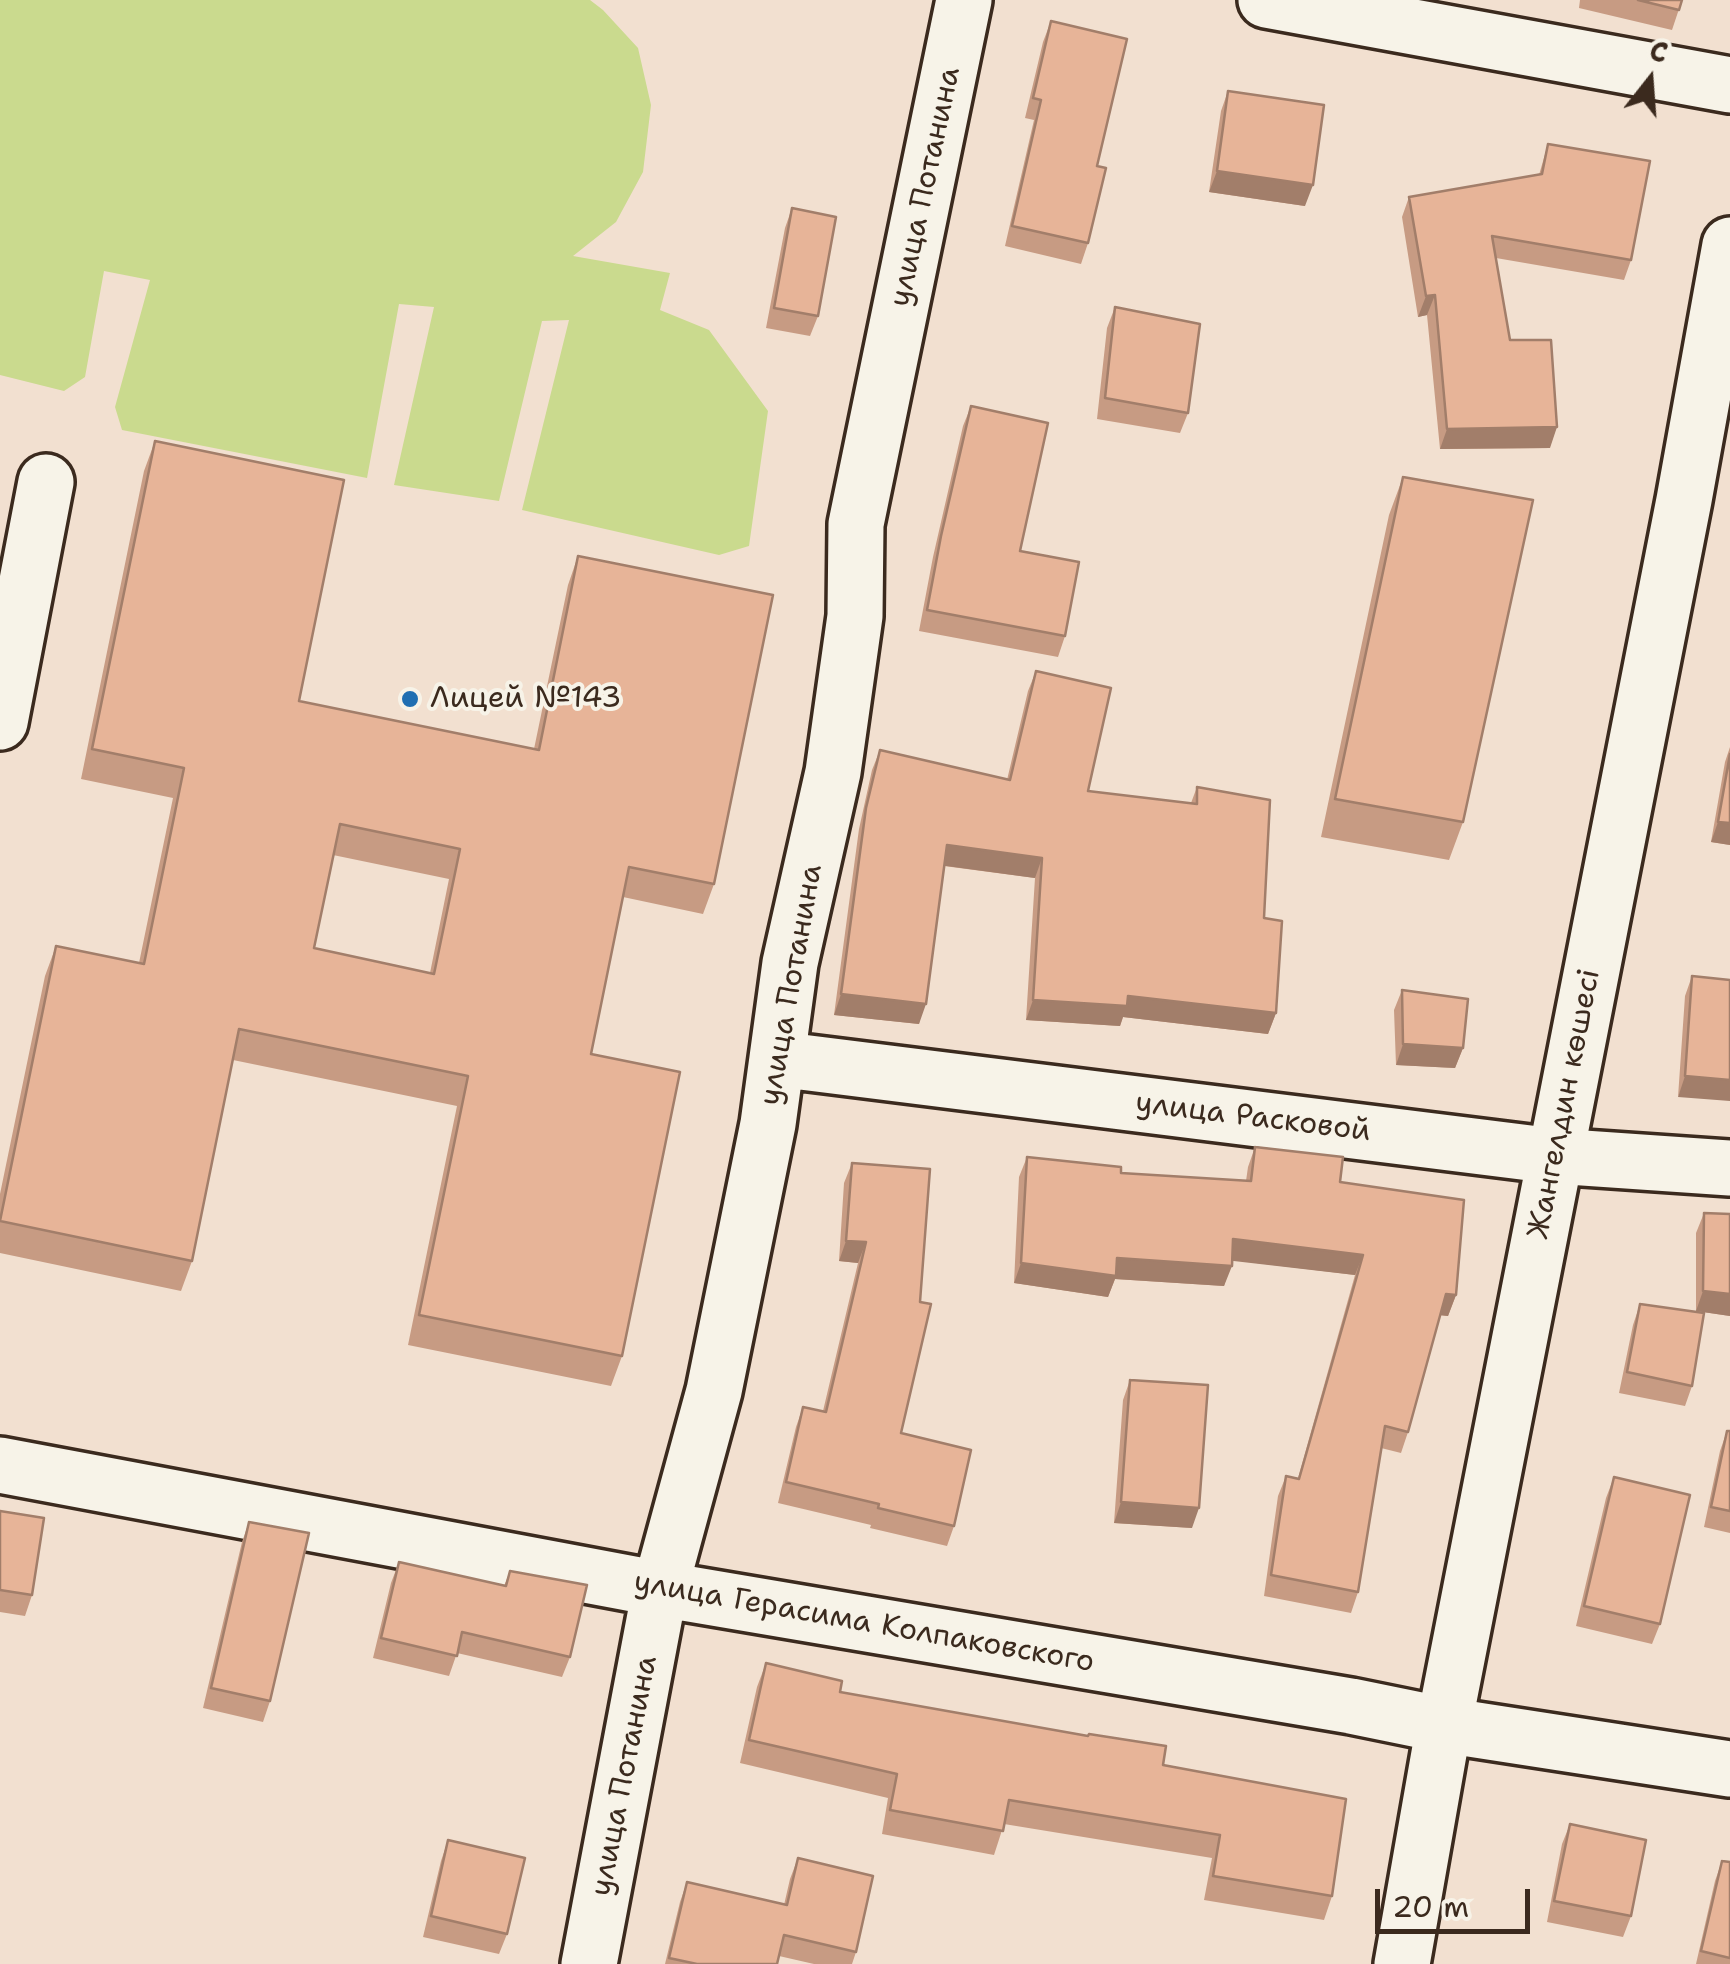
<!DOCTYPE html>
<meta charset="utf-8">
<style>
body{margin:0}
#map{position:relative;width:1730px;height:1964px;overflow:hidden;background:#f2e0d0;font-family:"Shantell Sans",sans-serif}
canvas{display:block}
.north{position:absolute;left:1600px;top:30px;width:100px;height:100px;-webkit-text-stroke:8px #f7f3e8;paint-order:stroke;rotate:17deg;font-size:28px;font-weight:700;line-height:40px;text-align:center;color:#3b2a1e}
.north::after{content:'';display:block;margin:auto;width:35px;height:45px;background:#3b2a1e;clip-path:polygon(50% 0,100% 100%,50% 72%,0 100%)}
.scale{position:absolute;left:1375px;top:1889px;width:155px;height:45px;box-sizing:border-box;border:5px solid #3b2a1e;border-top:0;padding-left:12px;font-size:30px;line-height:35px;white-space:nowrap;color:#3b2a1e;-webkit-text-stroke:8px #f7f3e8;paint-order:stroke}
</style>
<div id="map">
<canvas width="1730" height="1964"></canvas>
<div class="north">С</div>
<div class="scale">20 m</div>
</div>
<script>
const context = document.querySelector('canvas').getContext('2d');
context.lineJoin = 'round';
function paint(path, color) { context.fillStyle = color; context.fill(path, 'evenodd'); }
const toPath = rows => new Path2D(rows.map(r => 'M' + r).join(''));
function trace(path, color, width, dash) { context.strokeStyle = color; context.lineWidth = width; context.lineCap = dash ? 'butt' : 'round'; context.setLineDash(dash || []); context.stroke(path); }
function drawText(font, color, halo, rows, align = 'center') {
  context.font = font + ' "Shantell Sans",sans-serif'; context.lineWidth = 8; context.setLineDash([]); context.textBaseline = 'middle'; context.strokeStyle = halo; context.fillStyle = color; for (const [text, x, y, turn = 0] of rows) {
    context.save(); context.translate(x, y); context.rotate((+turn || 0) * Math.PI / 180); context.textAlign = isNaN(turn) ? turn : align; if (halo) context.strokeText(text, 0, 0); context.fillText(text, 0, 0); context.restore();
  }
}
const green = toPath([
 [0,0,590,0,603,10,638,48,651,105,643,172,616,222,573,256,670,273,660,310,709,330,768,411,749,546,719,555,522,510,569,320,542,321,499,501,394,485,434,307,399,304,367,478,122,430,115,407,150,280,104,271,85,377,64,391,0,375]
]);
const minor = toPath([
 [1266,0,1730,85],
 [0,722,46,482],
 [777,1059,1554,1156,1730,1168],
 [0,1465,660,1589,1351,1706,1444,1725,1730,1769],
 [589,1964,660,1589,714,1391,768,1124,790,963,833,772,855,616,856,524,964,0]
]);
const secondary = toPath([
 [1402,1964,1444,1725,1684,500,1730,245]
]);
const wall = toPath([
 [1580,0,1682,0,1672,30,1579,8],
 [1051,21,1097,166,1088,243,1081,264,1005,246,1034,120,1025,118,1043,42],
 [1228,91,1305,206,1209,192,1221,111],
 [1548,144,1631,260,1624,280,1496,258,1510,340,1550,448,1440,449,1427,315,1418,317,1402,217,1409,197,1539,175],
 [792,208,818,316,810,336,766,328,785,228],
 [1115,307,1188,413,1180,433,1097,419,1107,328],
 [971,406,1020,551,1065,636,1058,657,919,631,933,557,963,426],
 [155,441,299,701,534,749,568,585,578,556,714,884,703,914,623,897,591,1054,622,1356,611,1386,408,1345,457,1106,233,1060,192,1261,181,1291,0,1253,0,1194,45,976,56,946,139,963,173,798,81,779,144,471],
 [333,855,449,879,430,973,314,948],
 [1403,477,1463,822,1449,860,1321,837,1389,515],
 [1036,671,1088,791,1191,803,1197,787,1264,918,1276,1013,1268,1034,1123,1017,1120,1026,1026,1020,1035,878,944,866,919,1024,834,1015,859,829,872,770,880,750,1007,780,1028,691],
 [1730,747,1730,845,1711,842,1725,762],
 [1692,976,1730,980,1678,1097,1685,996],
 [1402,990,1463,1048,1455,1068,1396,1065,1394,1010],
 [1255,1147,1340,1182,1456,1295,1448,1316,1440,1315,1408,1432,1401,1453,1381,1448,1358,1592,1351,1613,1264,1596,1278,1496,1286,1476,1298,1478,1355,1275,1232,1260,1224,1286,1115,1279,1108,1297,1014,1283,1019,1177,1027,1157,1121,1173,1246,1181,1248,1167],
 [852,1163,901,1433,954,1526,947,1546,870,1528,871,1525,778,1503,796,1427,803,1407,823,1411,858,1263,839,1261,844,1183],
 [1704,1213,1730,1214,1730,1316,1696,1311,1696,1233],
 [1640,1304,1692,1386,1685,1406,1619,1393,1633,1325],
 [1130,1380,1192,1528,1114,1523,1123,1400],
 [1727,1431,1730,1431,1730,1533,1704,1527,1720,1451],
 [1614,1477,1660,1624,1652,1644,1576,1626,1606,1498],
 [0,1511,32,1595,25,1616,0,1612],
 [249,1522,270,1701,263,1722,203,1708,242,1542],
 [399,1562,504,1586,510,1571,570,1657,562,1677,457,1653,449,1676,373,1658,391,1583],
 [766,1663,840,1692,1163,1765,1332,1896,1324,1920,1204,1900,1212,1858,1004,1824,994,1855,882,1834,888,1798,740,1763,757,1687],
 [1570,1824,1631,1916,1623,1937,1547,1922,1562,1844],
 [448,1840,507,1934,499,1954,423,1937,441,1861],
 [798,1858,856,1952,852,1964,814,1964,779,1956,777,1964,665,1964,680,1902,687,1882,784,1905,790,1879],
 [1722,1861,1730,1862,1730,1964,1696,1964,1715,1881]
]);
const shadedWall = toPath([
 [1217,171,1313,185,1305,206,1209,192],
 [1435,295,1427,315,1418,317,1426,296],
 [1557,427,1550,448,1440,449,1447,429],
 [1718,822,1730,823,1730,845,1711,842],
 [947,845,1042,858,1035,878,939,865],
 [841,994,926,1004,919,1024,834,1015],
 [1128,996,1276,1013,1268,1034,1123,1017,1120,1026,1026,1020,1033,1000],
 [1403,1044,1463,1048,1455,1068,1396,1065],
 [1685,1076,1730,1080,1730,1101,1678,1097],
 [1233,1239,1363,1255,1355,1275,1225,1260],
 [846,1241,866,1242,858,1263,839,1261],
 [1117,1258,1232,1266,1224,1286,1115,1279,1108,1297,1014,1283,1021,1263],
 [1703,1291,1730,1294,1730,1316,1696,1311],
 [1446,1294,1456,1295,1448,1316,1438,1315],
 [1121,1502,1199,1508,1192,1528,1114,1523]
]);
const building = toPath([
 [1638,0,1682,0,1679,10,1638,0],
 [1051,21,1127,39,1097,166,1106,168,1088,243,1012,226,1041,100,1033,98,1051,21],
 [1228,91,1324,105,1313,185,1217,171,1228,91],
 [1548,144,1650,161,1631,260,1492,236,1510,340,1551,340,1557,427,1447,429,1435,295,1426,296,1409,197,1542,174,1548,144],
 [792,208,836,217,818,316,774,308,792,208],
 [1115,307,1200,324,1188,413,1105,398,1115,307],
 [971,406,1048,423,1020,551,1079,562,1065,636,927,610,941,536,971,406],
 [155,441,344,480,299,701,539,750,578,556,773,595,714,884,629,867,591,1054,680,1072,622,1356,419,1315,468,1076,239,1029,192,1261,0,1221,56,946,144,964,184,768,92,749,155,441],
 [340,824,460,849,434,974,314,948,340,824],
 [1403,477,1533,500,1463,822,1335,799,1403,477],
 [1036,671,1111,688,1088,791,1197,804,1197,787,1270,800,1264,918,1282,921,1276,1013,1128,996,1127,1006,1033,1000,1042,858,947,845,926,1004,841,994,866,808,880,750,1010,780,1036,671],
 [1730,754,1730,823,1718,822,1730,754],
 [1692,976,1730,980,1730,1080,1685,1076,1692,976],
 [1402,990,1468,999,1463,1048,1403,1044,1402,990],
 [1255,1147,1343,1157,1340,1182,1464,1200,1456,1295,1446,1294,1408,1432,1385,1426,1358,1592,1271,1575,1286,1476,1299,1479,1363,1255,1233,1239,1232,1266,1117,1258,1116,1276,1021,1263,1027,1157,1121,1167,1121,1173,1251,1181,1255,1147],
 [852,1163,930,1169,920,1302,931,1304,901,1433,971,1450,954,1526,878,1508,879,1504,786,1482,803,1407,826,1412,866,1242,846,1241,852,1163],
 [1704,1213,1730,1214,1730,1294,1703,1291,1704,1213],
 [1640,1304,1704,1313,1692,1386,1627,1372,1640,1304],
 [1130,1380,1208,1385,1199,1508,1121,1502,1130,1380],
 [1727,1431,1730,1431,1730,1511,1711,1507,1727,1431],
 [1614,1477,1690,1495,1660,1624,1584,1606,1614,1477],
 [0,1511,44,1518,32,1595,0,1590,0,1511],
 [249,1522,309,1533,270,1701,211,1688,249,1522],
 [399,1562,506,1586,510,1571,587,1585,570,1657,462,1632,457,1656,381,1638,399,1562],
 [766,1663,842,1681,840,1692,1088,1736,1089,1734,1166,1746,1163,1765,1346,1799,1332,1896,1213,1876,1220,1835,1009,1800,1003,1831,890,1810,897,1774,749,1740,766,1663],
 [1570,1824,1646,1840,1631,1916,1554,1901,1570,1824],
 [448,1840,525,1858,507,1934,431,1916,448,1840],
 [798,1858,873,1876,856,1952,784,1935,777,1964,697,1964,669,1958,687,1882,787,1905,798,1858],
 [1722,1861,1730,1862,1730,1958,1701,1951,1722,1861]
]);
const markers = [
 [410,699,10,"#1f6fb2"]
];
const streetNames = [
 ["улица Потанина",926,187,-78],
 ["улица Потанина",792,985,-80],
 ["Жангелдин көшесі",1565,1104,-79],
 ["улица Расковой",1253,1118,7],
 ["улица Герасима Колпаковского",864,1623,10],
 ["улица Потанина",625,1776,-79]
];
const poiNames = [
 ["Лицей №143",430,699]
];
paint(green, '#cada8e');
trace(minor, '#3b2a1e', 62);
trace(secondary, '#3b2a1e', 62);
trace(minor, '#f7f3e8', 55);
trace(secondary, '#f7f3e8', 55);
paint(wall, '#c79b83');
paint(shadedWall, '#a27e6a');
paint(building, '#e7b498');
trace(building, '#a27e6a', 2.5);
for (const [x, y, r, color] of markers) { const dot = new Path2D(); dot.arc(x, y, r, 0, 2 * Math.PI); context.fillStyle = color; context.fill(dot); trace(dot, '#f7f3e8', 4); }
drawText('30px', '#3b2a1e', '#f7f3e8', streetNames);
drawText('30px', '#3b2a1e', '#f7f3e8', poiNames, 'left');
</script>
